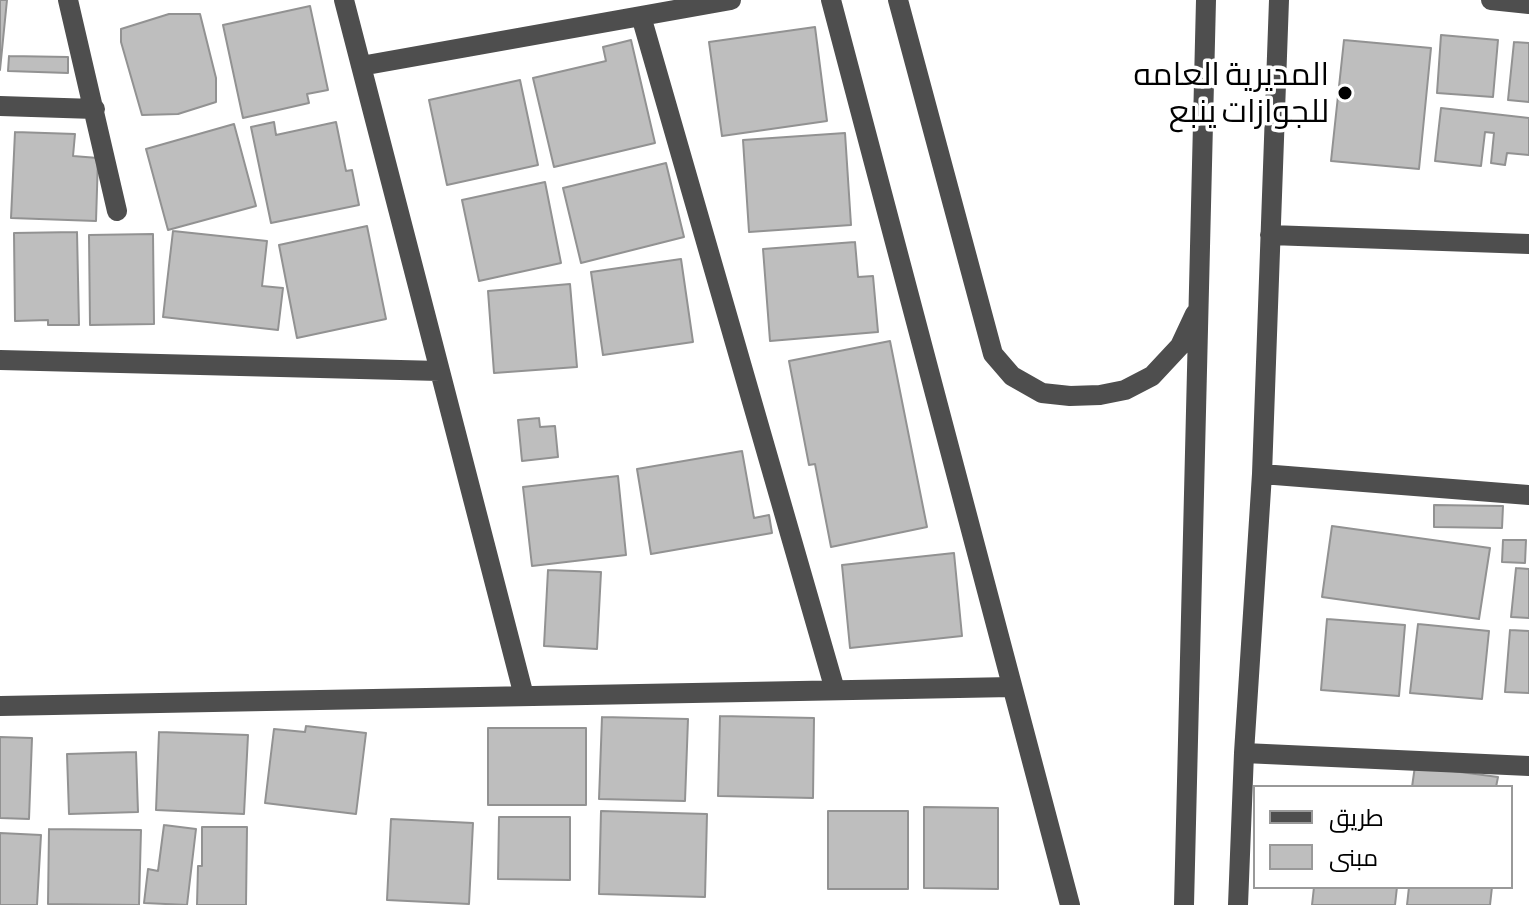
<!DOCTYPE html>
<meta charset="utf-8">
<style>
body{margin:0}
#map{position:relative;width:1529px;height:905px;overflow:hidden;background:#fff;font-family:"Alegreya Sans",Cairo,sans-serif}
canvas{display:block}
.legend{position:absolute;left:1253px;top:785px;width:260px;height:104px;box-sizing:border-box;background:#fff;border:2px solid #999;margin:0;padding:10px 14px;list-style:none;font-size:24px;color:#000}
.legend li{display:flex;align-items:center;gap:16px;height:40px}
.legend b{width:40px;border:2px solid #999}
</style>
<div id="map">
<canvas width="1529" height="905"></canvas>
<ul class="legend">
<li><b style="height:10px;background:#4e4e4e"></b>طريق</li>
<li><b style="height:22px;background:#bebebe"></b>مبنى</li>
</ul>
</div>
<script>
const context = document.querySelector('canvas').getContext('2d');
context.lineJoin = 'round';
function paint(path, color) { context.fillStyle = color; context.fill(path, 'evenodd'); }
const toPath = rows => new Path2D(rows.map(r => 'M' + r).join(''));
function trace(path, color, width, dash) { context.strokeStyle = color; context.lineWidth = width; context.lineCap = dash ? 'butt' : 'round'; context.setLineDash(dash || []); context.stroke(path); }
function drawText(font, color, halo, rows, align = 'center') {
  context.font = font + ' "Alegreya Sans",Cairo,sans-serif'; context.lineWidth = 7; context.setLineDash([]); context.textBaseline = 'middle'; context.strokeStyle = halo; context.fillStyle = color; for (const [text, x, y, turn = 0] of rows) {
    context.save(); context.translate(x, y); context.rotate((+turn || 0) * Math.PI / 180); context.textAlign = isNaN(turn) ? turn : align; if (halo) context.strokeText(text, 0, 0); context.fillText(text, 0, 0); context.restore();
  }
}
const building = toPath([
 [0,0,7,0,0,70,0,0],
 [310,6,328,90,307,94,309,103,243,118,223,25,310,6],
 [169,14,200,14,216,78,216,102,178,114,142,115,121,42,121,29,169,14],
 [815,27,827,121,722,136,709,42,815,27],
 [1441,35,1498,40,1493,97,1437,93,1441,35],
 [631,40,655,143,554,167,533,78,606,61,603,47,631,40],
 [1344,40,1431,48,1419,169,1331,161,1344,40],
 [1514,42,1529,43,1529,102,1508,100,1514,42],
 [9,56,68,57,68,73,8,71,9,56],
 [520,80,538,165,447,185,429,100,520,80],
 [1441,108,1529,118,1529,155,1507,153,1505,165,1491,163,1494,133,1485,132,1481,166,1435,161,1441,108],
 [274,122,276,135,336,122,346,171,352,170,359,205,271,223,251,127,274,122],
 [234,124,256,206,168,230,146,149,234,124],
 [15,132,75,134,73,156,98,158,96,221,11,218,15,132],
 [845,133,851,225,749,232,743,140,845,133],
 [666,163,684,237,581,263,563,188,666,163],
 [545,182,561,263,479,281,462,200,545,182],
 [367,226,386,319,297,338,279,245,367,226],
 [173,231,267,241,262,286,283,288,278,330,163,317,173,231],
 [77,232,79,325,48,325,48,320,15,321,14,233,77,232],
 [153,234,154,324,90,325,89,235,153,234],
 [855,242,858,277,873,276,878,332,770,341,763,249,855,242],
 [681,259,693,342,603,355,591,272,681,259],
 [570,284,577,367,494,373,488,291,570,284],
 [890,341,927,527,831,547,815,464,809,465,789,361,890,341],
 [539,418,540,427,555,426,558,457,522,461,518,420,539,418],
 [742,451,754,518,769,515,772,533,651,554,637,469,742,451],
 [618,476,626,555,532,566,523,487,618,476],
 [1434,505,1503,506,1502,528,1434,527,1434,505],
 [1332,526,1490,548,1479,619,1322,597,1332,526],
 [1503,540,1526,540,1525,563,1502,562,1503,540],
 [954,553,962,636,850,648,842,565,954,553],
 [1516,568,1529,569,1529,618,1511,617,1516,568],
 [548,570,601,572,597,649,544,646,548,570],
 [1327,619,1405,625,1399,696,1321,690,1327,619],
 [1418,624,1489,631,1482,699,1410,693,1418,624],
 [1510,630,1529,631,1529,693,1505,692,1510,630],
 [720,716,814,718,813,798,718,796,720,716],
 [602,717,688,719,685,801,599,799,602,717],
 [306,726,366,733,356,814,265,803,274,729,305,732,306,726],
 [488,728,586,728,586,805,488,805,488,728],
 [159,732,248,735,244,814,156,810,159,732],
 [0,737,32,738,29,819,0,818,0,737],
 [136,752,138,812,69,814,67,754,136,752],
 [1415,766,1498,777,1496,787,1412,787,1415,766],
 [924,807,998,808,998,889,924,888,924,807],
 [601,811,707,814,705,897,599,894,601,811],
 [828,811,908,811,908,889,828,889,828,811],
 [499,817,570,817,570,880,498,879,499,817],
 [391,819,473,823,469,904,387,900,391,819],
 [164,825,196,829,187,905,144,903,148,869,158,871,164,825],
 [202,827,247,827,246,905,197,905,198,866,202,866,202,827],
 [49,829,141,830,139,905,48,904,49,829],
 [0,833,41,835,37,905,0,905,0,833],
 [1314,887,1397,887,1395,905,1312,905,1314,887],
 [1409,887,1492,887,1490,905,1407,905,1409,887]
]);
const minor = toPath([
 [68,0,117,211],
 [344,0,524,696],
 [831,0,1070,905],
 [898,0,993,354,1012,376,1042,393,1070,396,1100,395,1125,390,1152,376,1180,346,1195,314],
 [1491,0,1529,4],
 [641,16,835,690],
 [361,66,731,0],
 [0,106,95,109],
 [1270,235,1529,244],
 [0,360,440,371],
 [1262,474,1529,495],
 [0,706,1012,687],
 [1244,753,1529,766],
 [1184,905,1206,0],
 [1238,905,1244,753,1262,474,1279,0]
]);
const markers = [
 [1345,93,8,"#000"]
];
const poiNames = [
 ["المديرية العامه",1329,75],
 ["للجوازات ينبع",1329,112]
];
paint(building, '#bebebe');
trace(building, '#929292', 2);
trace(minor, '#4e4e4e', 20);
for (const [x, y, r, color] of markers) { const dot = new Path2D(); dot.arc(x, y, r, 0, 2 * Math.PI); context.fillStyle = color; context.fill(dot); trace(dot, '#fff', 3); }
drawText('32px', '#000', '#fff', poiNames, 'right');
</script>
